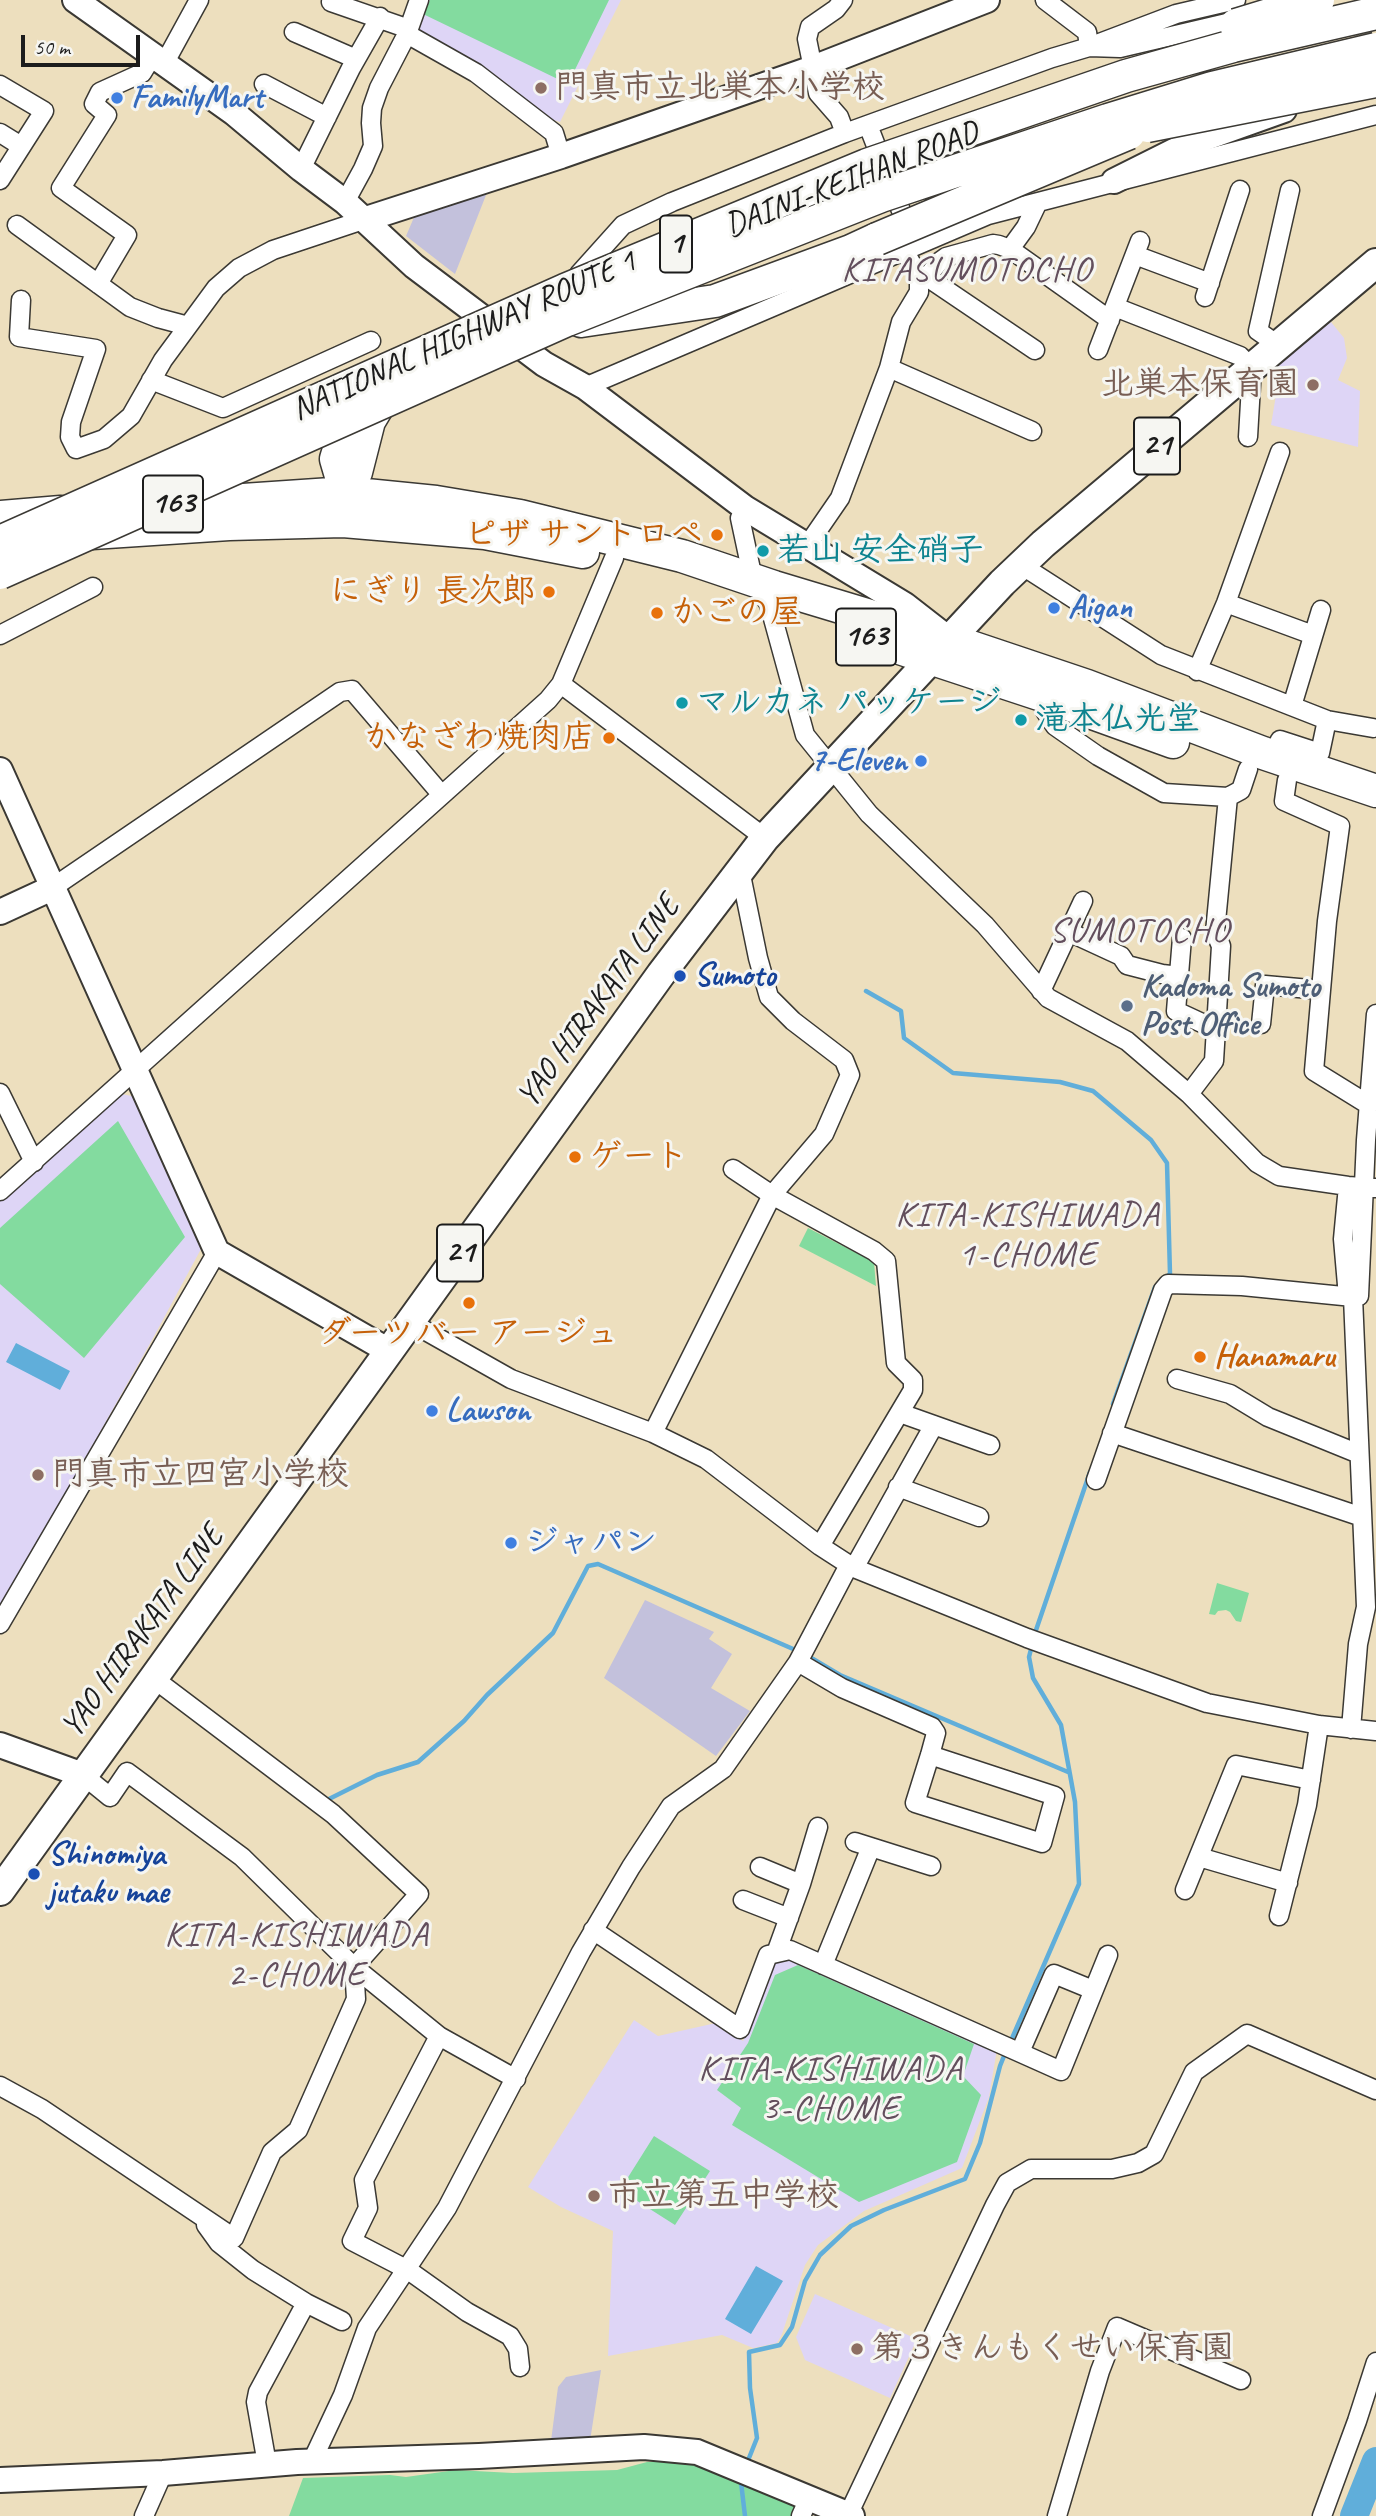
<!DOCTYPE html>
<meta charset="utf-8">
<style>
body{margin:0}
#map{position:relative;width:1376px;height:2516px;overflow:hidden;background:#eddfbe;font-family:Caveat,sans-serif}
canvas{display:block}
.scale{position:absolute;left:21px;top:35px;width:119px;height:32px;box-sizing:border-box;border:4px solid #1c1c1c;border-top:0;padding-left:9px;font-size:21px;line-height:24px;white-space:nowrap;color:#1c1c1c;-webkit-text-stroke:5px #f6f6f2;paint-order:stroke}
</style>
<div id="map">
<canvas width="1376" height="2516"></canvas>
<div class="scale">50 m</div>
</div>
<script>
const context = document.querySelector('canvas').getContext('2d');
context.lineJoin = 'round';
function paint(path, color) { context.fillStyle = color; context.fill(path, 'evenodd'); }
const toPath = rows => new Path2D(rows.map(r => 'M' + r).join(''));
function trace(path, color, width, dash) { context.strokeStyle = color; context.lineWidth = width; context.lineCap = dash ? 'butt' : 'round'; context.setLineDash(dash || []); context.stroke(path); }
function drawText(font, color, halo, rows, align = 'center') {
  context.font = font + ' Caveat,"Klee One",sans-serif'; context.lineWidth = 6; context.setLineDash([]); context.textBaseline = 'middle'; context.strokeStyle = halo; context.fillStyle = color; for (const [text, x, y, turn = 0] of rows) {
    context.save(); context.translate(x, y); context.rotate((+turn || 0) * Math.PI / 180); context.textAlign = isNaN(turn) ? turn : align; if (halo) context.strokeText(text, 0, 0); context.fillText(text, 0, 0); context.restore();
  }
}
const built = toPath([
 [427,0,621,0,560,122,544,117,422,36,417,26],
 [1331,322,1344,338,1347,358,1338,380,1360,391,1358,447,1271,425,1279,377,1274,366],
 [117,1093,136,1097,201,1249,152,1340,0,1609,0,1200],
 [789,1957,997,2049,989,2097,962,2168,864,2211,818,2245,805,2265,782,2334,777,2343,753,2348,722,2335,608,2356,613,2231,561,2207,528,2187,634,2020,658,2036,716,2023,743,2041,772,1965],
 [815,2294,917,2339,890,2398,805,2360,796,2337]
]);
const industrial = toPath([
 [488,190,455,274,406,236,415,215],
 [645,1600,714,1632,709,1639,732,1654,711,1688,750,1711,716,1756,604,1678],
 [601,2370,590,2441,551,2441,558,2387,566,2377]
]);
const green = toPath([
 [430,0,609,0,568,84,423,14],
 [118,1121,185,1237,84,1358,0,1284,0,1228],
 [808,1228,874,1262,876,1286,799,1246],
 [1217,1583,1249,1593,1241,1622,1236,1621,1230,1612,1226,1610,1218,1611,1215,1615,1209,1614],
 [798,1965,974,2044,963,2076,981,2095,957,2162,859,2202,732,2125,741,2108,717,2090,748,2043,775,1975],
 [654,2136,710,2171,675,2225,620,2190],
 [647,2462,694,2462,798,2505,794,2516,289,2516,303,2478,390,2475,406,2477,456,2470,513,2473,617,2470]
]);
const water = toPath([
 [16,1343,70,1371,60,1390,6,1362],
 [756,2266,783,2281,751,2334,725,2319]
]);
const stream = toPath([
 [866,991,901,1011,904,1038,953,1073,1060,1082,1093,1091,1151,1140,1167,1163,1170,1274,1166,1277],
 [1113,1404,1155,1287,1160,1283],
 [1034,1636,1090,1472],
 [808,1656,840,1675,1068,1772],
 [323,1802,377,1775,418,1762,464,1721,487,1695,553,1633,588,1566,598,1564,800,1652],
 [1010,2043,1079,1884,1075,1802,1061,1725,1033,1678,1029,1657,1032,1645],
 [749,2458,757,2438,750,2388,749,2352,780,2345,792,2327,805,2281,820,2255,851,2226,884,2210,965,2179,980,2143,1000,2066,1006,2051],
 [741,2482,745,2516]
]);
const river = toPath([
 [1354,2516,1376,2461]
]);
const street = toPath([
 [419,0,407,34,476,73,554,133,561,156],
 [843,0,836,9,810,27,807,39,818,93,839,117,845,133],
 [1045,0,1087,32,1089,47,1120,48,1231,22,1243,23],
 [331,2,409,29],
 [294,32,356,59],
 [164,64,199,0],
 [264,84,327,117],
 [0,85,44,111,0,180],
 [0,133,21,146],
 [301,169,351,68,380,17],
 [345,202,363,169,373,146,371,123,372,108,379,88,407,34],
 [17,225,130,307,158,318,188,326],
 [1010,249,1026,227,1037,204],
 [1135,255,1210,283],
 [579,274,623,225,672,202,845,133,1052,58,1089,47,1176,14,1236,0],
 [919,277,927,277,1035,350],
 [927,277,939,262,946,257,993,244,999,245,1010,249,1110,320],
 [98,284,127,235,61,188,107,115,94,104,100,92,142,73,153,55],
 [1205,297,1240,190],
 [21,300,19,337,96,349,71,422,70,437,76,449,104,439,131,416,163,360,216,288,239,268,273,250,366,219],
 [1115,307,1240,356,1252,368,1248,437],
 [1278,345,1258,331,1290,190],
 [1098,350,1140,241],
 [889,368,1032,431],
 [151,380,223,408,371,341],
 [585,387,988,215,1376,115],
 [745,508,740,518,753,579,769,604,805,735,869,814,985,925,1048,998,1127,1041,1189,1094,1257,1163,1279,1176,1348,1186,1376,1188],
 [807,546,840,498,889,368,901,322,919,292,919,277,908,257,910,234,868,125],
 [1021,565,1161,655,1327,720,1373,728],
 [1226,603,1313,635],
 [0,635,93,587],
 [1197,671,1226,603,1280,452],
 [561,684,765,838],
 [1048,697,1045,711,1055,726,1098,756,1164,793,1228,797],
 [1292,706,1321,610],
 [1272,756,1280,740,1320,753,1327,720],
 [1287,780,1284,801,1340,826,1327,921,1314,1071,1369,1105],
 [52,888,340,692,352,690,441,794],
 [1069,932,1121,956,1127,965,1162,974,1179,976],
 [1182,938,1176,1011,1217,1030],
 [1041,991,1083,901],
 [1261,1024,1265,985,1321,990],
 [0,1093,34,1162],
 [1189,1094,1214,1061,1221,946,1215,932,1228,797,1241,790,1248,769],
 [733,1169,772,1195,874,1251,886,1261,896,1363,913,1380,913,1390,820,1546],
 [1348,1186,1343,1239,1347,1285,1353,1297],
 [0,1191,548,700,561,684,614,558],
 [410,1322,511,1379,653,1433,706,1459,820,1546,854,1568,1027,1638,1207,1703,1319,1725,1376,1731],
 [1177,1379,1230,1394,1268,1417,1359,1454],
 [900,1413,990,1445],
 [653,1433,772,1195,824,1134,850,1075,844,1060,793,1021,769,997,758,958,740,870],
 [1112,1433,1362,1517],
 [1096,1480,1163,1290,1168,1284,1242,1286,1353,1297],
 [898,1487,979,1517],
 [854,1568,934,1425],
 [0,1624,217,1252],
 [798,1662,842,1688,932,1727,936,1733,930,1755,915,1803,1042,1843,1055,1796,930,1755],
 [1351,1729,1358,1644,1366,1607,1353,1297,1359,1296,1366,1140,1376,1014],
 [83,1775,110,1797,127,1772,242,1857,354,1967,439,2036,516,2079],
 [855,1842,931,1866],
 [1199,1857,1288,1883],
 [760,1867,801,1884],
 [1185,1890,1236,1765,1311,1780],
 [743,1900,789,1918],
 [1279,1916,1307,1805,1319,1725],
 [593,1930,740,2029,768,1955,790,1950,1061,2071,1108,1955],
 [776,1953,801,1884,818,1827],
 [823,1965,871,1847],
 [439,2036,364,2180,368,2208,352,2241,408,2270,467,2312,510,2336,518,2349,520,2367],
 [1020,2052,1054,1974,1093,1990],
 [0,2086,42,2109,234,2238,272,2152,298,2130,356,1999,354,1967,419,1894,333,1814,153,1678],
 [206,2225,219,2243,253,2270,306,2303,342,2321],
 [312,2461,343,2395,367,2328,447,2208,581,1952,631,1867,671,1806,723,1769,798,1662,849,1565],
 [267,2464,256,2402,258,2392,306,2303],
 [848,2515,995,2205,1007,2183,1031,2169,1112,2169,1138,2163,1154,2154,1194,2072,1247,2034,1376,2090],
 [144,2516,163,2473],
 [801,2516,809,2498],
 [1057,2516,1100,2371,1117,2327,1241,2380],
 [1322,2516,1357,2421,1376,2362]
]);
const secondary = toPath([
 [75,0,234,113,301,169,345,202,414,266,544,364,585,387,745,508,905,605,941,633],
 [1114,181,1186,145,1284,110],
 [366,219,561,156,813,68,987,0],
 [0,770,217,1252,389,1351],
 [0,912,52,888],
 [0,1745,83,1775],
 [0,2480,163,2473,297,2462,479,2456,644,2447,697,2452,852,2516]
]);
const primary = toPath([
 [0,1891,661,974,765,838,1002,583,1043,544,1376,263]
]);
const highway = toPath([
 [581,321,715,301,851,251,877,239],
 [346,493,336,459,353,404],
 [155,506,346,493,436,502,520,516,682,556,774,587,950,640,1087,686,1263,753,1376,791],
 [344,513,346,493,356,472,369,421,385,394,390,390],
 [0,517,61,512],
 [92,533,229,524,343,521,485,533,583,552],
 [857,634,1048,697,1173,742]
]);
const highwayBridge = toPath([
 [1236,25,1318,0],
 [1147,126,1376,81],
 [877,239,1129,133],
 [0,542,565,290,867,165,1126,76,1233,46,1376,13],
 [0,573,567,320,881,196,1108,120,1212,88,1376,49]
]);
const markers = [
 [541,88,7,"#8d6e63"],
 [117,98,7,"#3f7fe0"],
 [1313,385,7,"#8d6e63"],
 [717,535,7,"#e8710a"],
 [763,551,7,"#0f9aa8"],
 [549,592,7,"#e8710a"],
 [1054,608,7,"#3f7fe0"],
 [657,613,7,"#e8710a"],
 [682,703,7,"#0f9aa8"],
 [1021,720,7,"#0f9aa8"],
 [609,738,7,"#e8710a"],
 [921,761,7,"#3f7fe0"],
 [680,976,7,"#1a4fb4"],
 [1127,1006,7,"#5c6f8a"],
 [575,1157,7,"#e8710a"],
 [469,1303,7,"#e8710a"],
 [1200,1357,7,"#e8710a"],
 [432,1411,7,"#3f7fe0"],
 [38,1475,7,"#8d6e63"],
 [511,1543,7,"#3f7fe0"],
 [34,1874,7,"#1a4fb4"],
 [594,2196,7,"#8d6e63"],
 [857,2349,7,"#8d6e63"]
];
const shields = [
 [676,244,32],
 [1157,446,46],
 [173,504,60],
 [866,637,60],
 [460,1253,46]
];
const shieldNames = [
 ["1",676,244],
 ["21",1157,446],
 ["163",173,504],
 ["163",866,637],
 ["21",460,1253]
];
const educationNames = [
 ["門真市立北巣本小学校",555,88],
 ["北巣本保育園",1299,385,"right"],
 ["門真市立四宮小学校",52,1475],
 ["市立第五中学校",608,2196],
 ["第３きんもくせい保育園",871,2349]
];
const shopNames = [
 ["FamilyMart",131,98],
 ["Aigan",1068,608],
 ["7-Eleven",907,761,"right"],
 ["Lawson",446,1411],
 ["ジャパン",525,1543]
];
const streetNames = [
 ["DAINI-KEIHAN ROAD",852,180,-21],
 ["NATIONAL HIGHWAY ROUTE 1",464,336,-24],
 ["YAO HIRAKATA LINE",599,1002,-54],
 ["YAO HIRAKATA LINE",143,1632,-54]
];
const foodNames = [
 ["ピザ サントロペ",703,535],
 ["にぎり 長次郎",535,592],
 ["かごの屋",671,613,"left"],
 ["かなざわ焼肉店",595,738],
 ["ゲート",589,1157,"left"],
 ["ダーツバー アージュ",469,1334,"center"],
 ["Hanamaru",1214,1357,"left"]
];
const cultureNames = [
 ["若山 安全硝子",777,551],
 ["マルカネ パッケージ",696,703],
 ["滝本仏光堂",1035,720]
];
const transitNames = [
 ["Sumoto",694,976],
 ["Shinomiya",48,1855],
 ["jutaku mae",48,1893]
];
const serviceNames = [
 ["Kadoma Sumoto",1141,987],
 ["Post Office",1141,1025]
];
const neighbourhoodNames = [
 ["KITASUMOTOCHO",967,271],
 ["SUMOTOCHO",1140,932],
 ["KITA-KISHIWADA",1028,1216],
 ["1-CHOME",1028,1256],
 ["KITA-KISHIWADA",297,1936],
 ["2-CHOME",297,1976],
 ["KITA-KISHIWADA",831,2070],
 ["3-CHOME",831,2110]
];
paint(built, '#ded5f6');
paint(industrial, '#c3c1dc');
paint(green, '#83db9f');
paint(water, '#60aeda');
trace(stream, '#60aeda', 4.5);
trace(river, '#60aeda', 28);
trace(street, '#3b3934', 21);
trace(secondary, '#3b3934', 28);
trace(primary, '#3b3934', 32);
trace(highway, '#3b3934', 35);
trace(street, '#fff', 18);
trace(secondary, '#fff', 24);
trace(primary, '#fff', 28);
trace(highway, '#fff', 32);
trace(highwayBridge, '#3b3934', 35, []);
trace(highwayBridge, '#fff', 32);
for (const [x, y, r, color] of markers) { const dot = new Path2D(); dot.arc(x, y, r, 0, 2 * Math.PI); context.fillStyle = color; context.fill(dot); trace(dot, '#f6f6f2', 2.5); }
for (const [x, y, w] of shields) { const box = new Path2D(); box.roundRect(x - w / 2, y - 28.5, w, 57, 5); context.fillStyle = '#f6f6f2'; context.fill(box); trace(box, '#1c1c1c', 2); }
drawText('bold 32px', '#1c1c1c', null, shieldNames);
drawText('bold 33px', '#785e54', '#f6f6f2', educationNames, 'left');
drawText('bold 33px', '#366cbe', '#f6f6f2', shopNames, 'left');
drawText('33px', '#1c1c1c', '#f6f6f2', streetNames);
drawText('bold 33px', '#c56008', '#f6f6f2', foodNames, 'right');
drawText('bold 33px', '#0d838f', '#f6f6f2', cultureNames, 'left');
drawText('bold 33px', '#164399', '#f6f6f2', transitNames, 'left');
drawText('bold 33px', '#4e5e75', '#f6f6f2', serviceNames, 'left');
context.letterSpacing = '2px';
drawText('35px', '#634f5d', '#f6f6f2', neighbourhoodNames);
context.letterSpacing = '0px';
</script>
